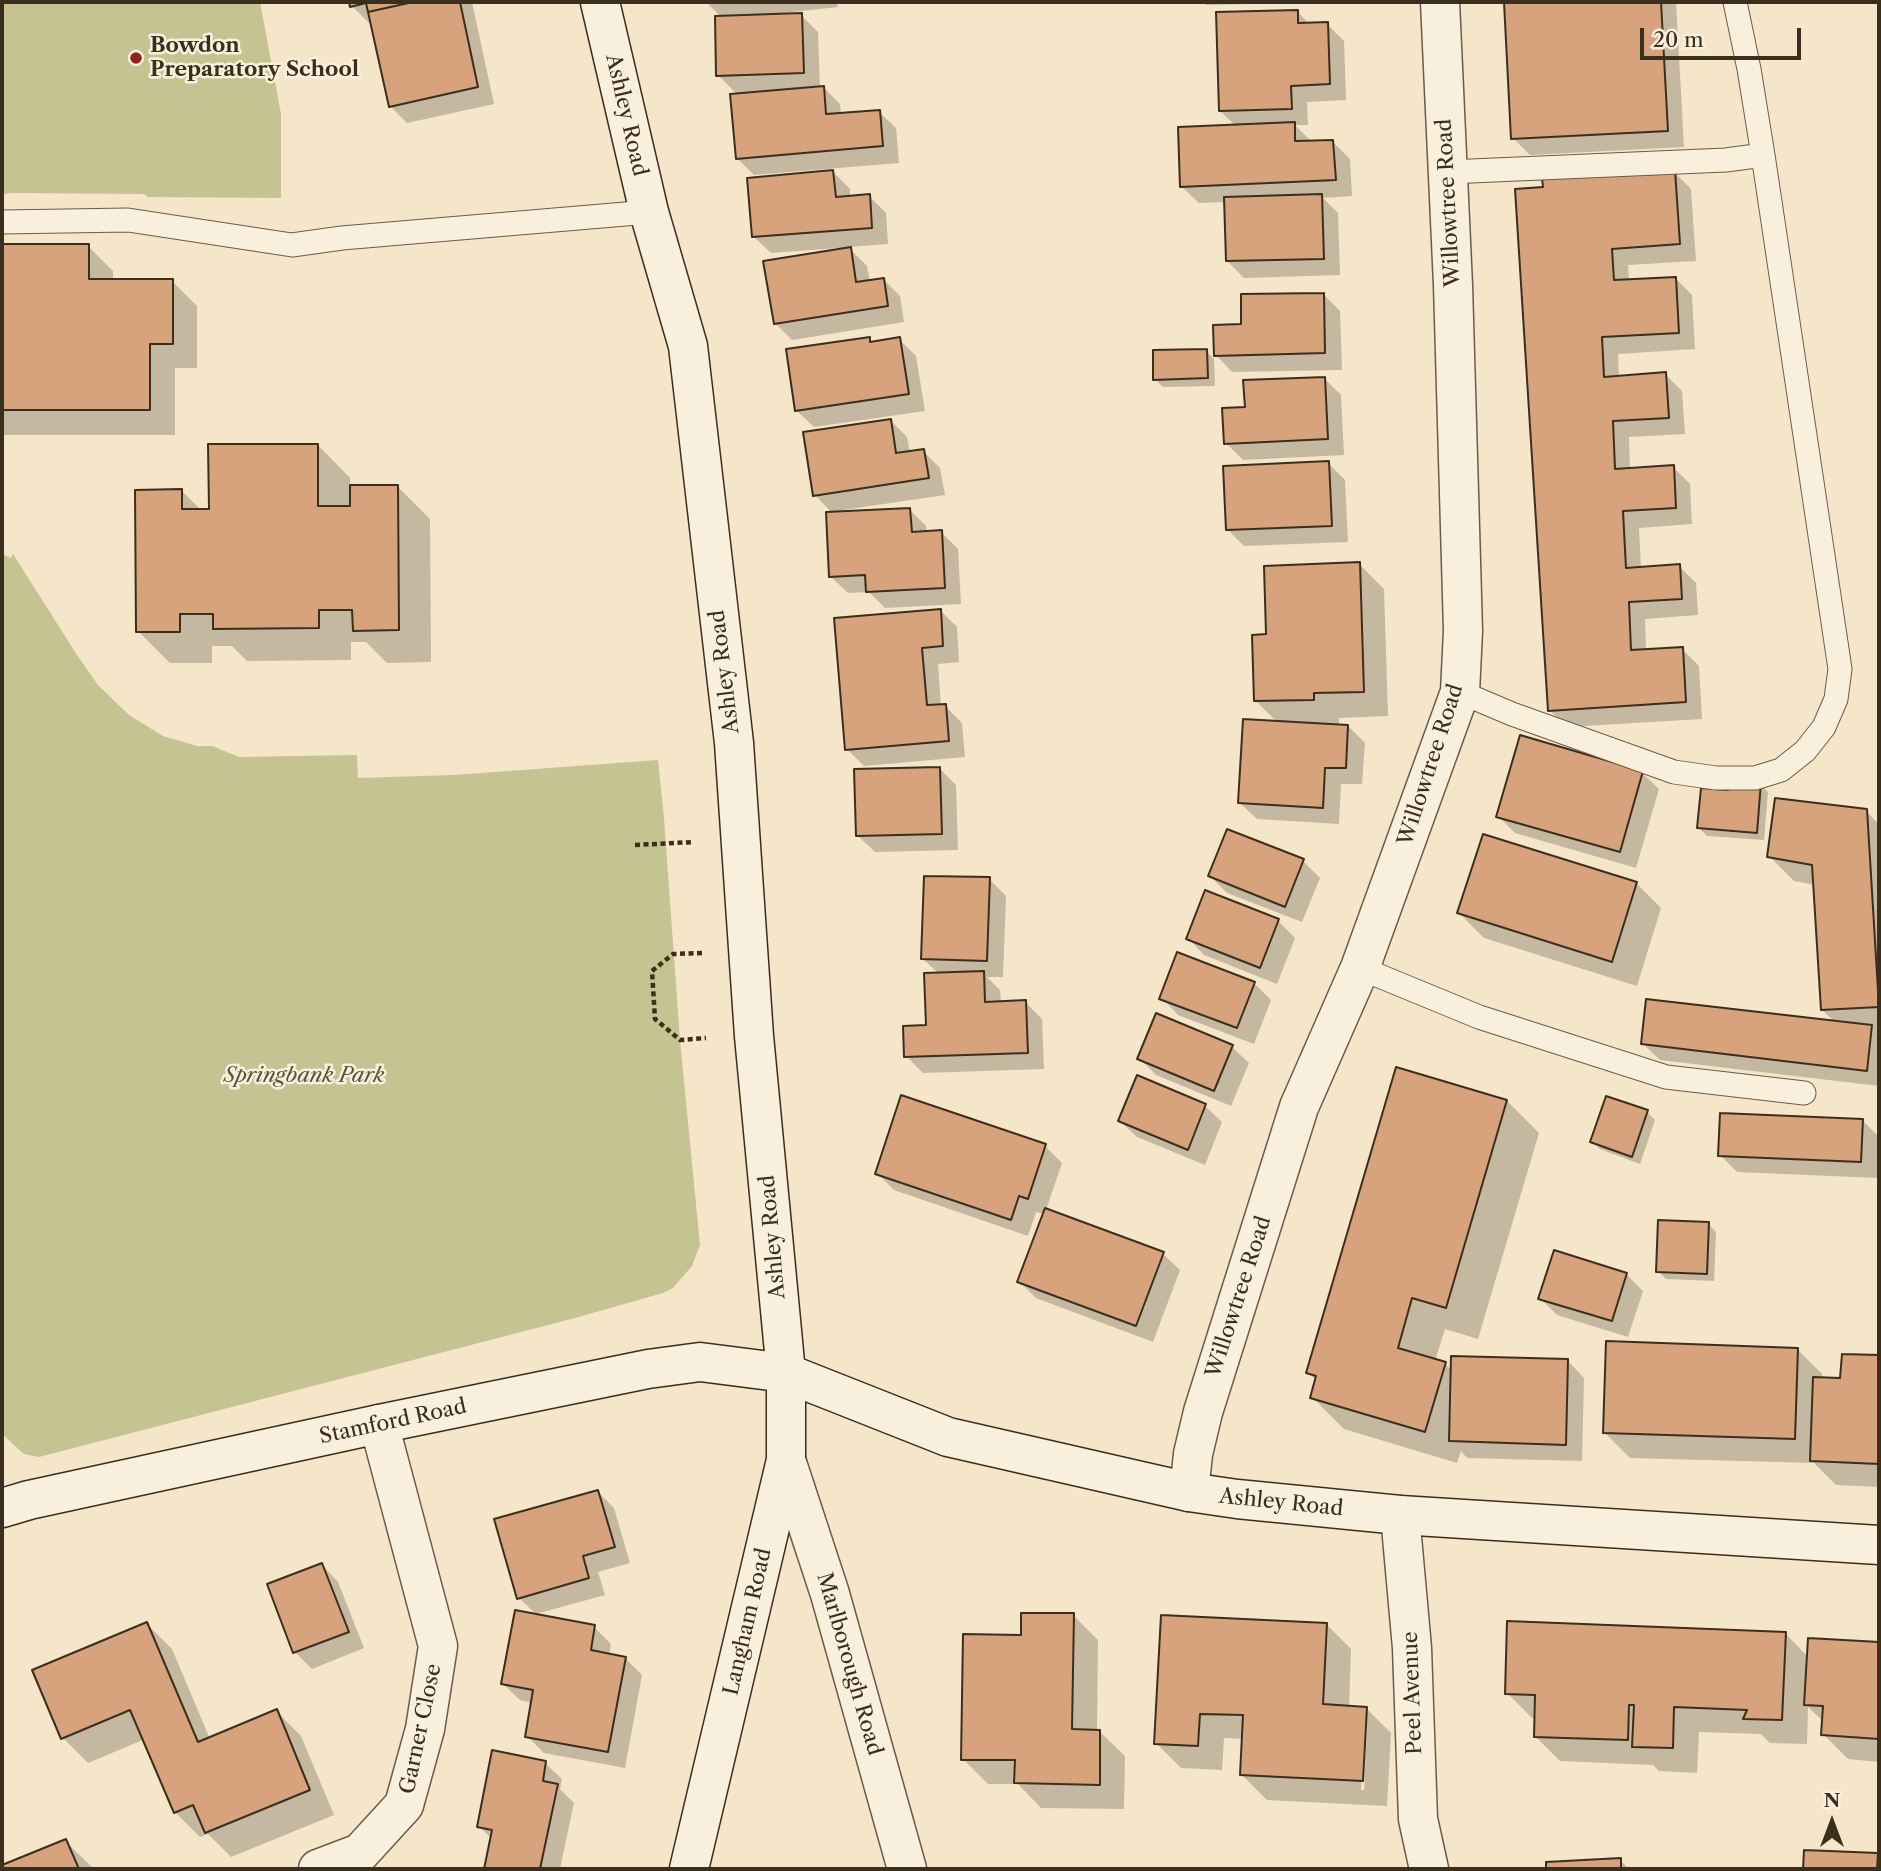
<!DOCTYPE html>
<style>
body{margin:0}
#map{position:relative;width:1881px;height:1871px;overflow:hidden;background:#f5e6c9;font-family:"Libre Caslon Text",serif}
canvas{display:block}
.frame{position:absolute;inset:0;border:4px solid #3b2e1c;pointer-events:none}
.north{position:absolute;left:1797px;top:1787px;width:70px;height:70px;-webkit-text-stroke:5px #f8efdc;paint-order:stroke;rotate:0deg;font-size:19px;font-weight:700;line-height:28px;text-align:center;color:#3b2e1c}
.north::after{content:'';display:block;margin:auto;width:24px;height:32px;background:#3b2e1c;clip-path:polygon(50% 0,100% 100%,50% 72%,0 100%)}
.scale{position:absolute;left:1640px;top:28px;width:161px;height:32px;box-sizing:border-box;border:4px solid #3b2e1c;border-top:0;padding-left:9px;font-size:21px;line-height:24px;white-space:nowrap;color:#3b2e1c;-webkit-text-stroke:5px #f8efdc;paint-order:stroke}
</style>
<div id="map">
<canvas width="1881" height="1871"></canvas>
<div class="frame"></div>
<div class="north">N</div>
<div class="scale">20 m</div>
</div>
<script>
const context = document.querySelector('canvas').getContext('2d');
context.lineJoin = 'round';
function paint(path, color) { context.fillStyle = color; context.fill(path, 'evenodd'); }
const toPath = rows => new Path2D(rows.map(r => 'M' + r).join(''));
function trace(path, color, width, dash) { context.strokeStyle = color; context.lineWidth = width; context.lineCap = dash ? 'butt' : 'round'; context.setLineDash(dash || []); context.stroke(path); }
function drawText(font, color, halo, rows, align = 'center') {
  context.font = font + ' "Libre Caslon Text",serif'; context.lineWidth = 5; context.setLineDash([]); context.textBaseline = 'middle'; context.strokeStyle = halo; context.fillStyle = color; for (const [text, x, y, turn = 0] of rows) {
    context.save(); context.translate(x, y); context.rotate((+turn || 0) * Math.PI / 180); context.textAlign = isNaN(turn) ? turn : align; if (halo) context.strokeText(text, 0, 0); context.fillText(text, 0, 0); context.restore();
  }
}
const green = toPath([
 [2,2,260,2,281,114,281,198,147,197,145,194,13,193,2,194],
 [2,554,11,558,13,554,77,655,98,685,129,715,163,736,197,746,212,746,239,757,357,755,358,778,454,775,658,760,664,818,680,1040,700,1245,692,1266,673,1288,663,1293,575,1318,39,1457,24,1454,2,1434]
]);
const shadow = toPath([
 [351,2,472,2,494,104,407,123,390,106,372,22,369,23,352,6],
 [706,2,837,2,838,7,783,13,783,16,801,15,818,32,820,88,823,87,840,104,841,115,879,112,896,128,899,163,754,175,737,158,738,95,718,75,722,18],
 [1202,2,1328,2,1206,5],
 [1505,2,1676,2,1684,147,1530,155,1513,138],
 [1297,11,1310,25,1327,24,1344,41,1346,100,1307,102,1308,125,1295,125,1311,141,1333,142,1350,159,1352,196,1323,198,1338,213,1340,275,1244,278,1227,261,1225,202,1199,203,1182,187,1236,126,1220,111],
 [833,172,850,189,850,198,869,196,886,213,888,244,848,247,867,266,870,282,883,279,900,296,904,322,792,340,775,323,839,251,839,248,771,253,754,237],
 [1674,172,1691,189,1696,261,1628,265,1629,281,1675,278,1692,295,1695,349,1618,354,1619,377,1665,374,1682,391,1685,434,1629,437,1630,469,1673,467,1690,484,1692,524,1639,528,1641,568,1679,566,1696,583,1698,615,1645,619,1646,651,1682,649,1699,666,1702,719,1567,727,1550,711,1517,191],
 [2,246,88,246,113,271,113,281,172,281,197,306,197,368,175,368,175,435,2,435],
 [1323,294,1340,311,1342,370,1232,372,1216,355,1243,326],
 [869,339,873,343,899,339,916,356,925,411,814,427,797,411],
 [1206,351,1214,359,1215,386,1163,387,1155,379],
 [1324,378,1341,395,1344,455,1243,460,1226,443,1247,409],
 [890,420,907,437,910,453,923,451,940,468,945,495,843,510,843,513,910,510,926,526,927,533,941,532,958,549,961,604,885,608,869,592,848,593,831,577,833,514,815,495],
 [318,445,350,478,350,486,397,486,430,519,431,662,387,663,366,642,351,642,351,660,247,661,232,646,212,646,212,663,170,663,138,631,182,491,201,510,211,510],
 [1328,463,1345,480,1348,542,1244,546,1227,529],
 [1359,564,1384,589,1388,716,1339,718,1339,726,1348,726,1365,743,1362,784,1341,784,1339,824,1257,819,1240,803,1278,723,1256,701,1267,635],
 [940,610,957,627,959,662,938,664,941,706,945,706,962,723,965,757,864,766,847,749],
 [939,768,956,785,958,850,875,852,858,836],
 [1642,773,1659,789,1636,868,1515,833,1498,816],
 [1760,783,1768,792,1764,840,1707,836,1699,828,1730,792],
 [1866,811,1879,824,1879,1033,1878,1033,1879,1034,1879,1086,1660,1060,1643,1044,1835,1022,1822,1010,1815,885,1794,881,1769,856],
 [1303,861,1320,878,1302,922,1227,893,1210,876],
 [989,879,1006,896,1003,977,987,977,1000,990,1001,1003,1025,1002,1042,1019,1044,1069,923,1073,906,1056,928,1027,939,974,923,959],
 [1636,883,1661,908,1637,986,1484,938,1459,913],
 [1278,921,1295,938,1277,984,1204,955,1188,938],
 [1254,983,1271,1000,1254,1044,1178,1015,1162,998],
 [1232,1047,1249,1063,1231,1106,1156,1075,1139,1058],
 [1137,1078,1205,1106,1222,1122,1205,1165,1137,1137,1120,1121],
 [1607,1098,1647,1112,1655,1120,1640,1164,1600,1149,1592,1141],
 [1507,1101,1539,1133,1478,1339,1445,1329,1435,1361,1445,1364,1453,1371,1568,1361,1584,1378,1582,1461,1467,1458,1461,1451,1457,1463,1344,1429,1312,1397,1317,1381,1308,1372],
 [1863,1121,1879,1137,1878,1178,1737,1172,1720,1155],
 [1045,1146,1062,1163,1046,1210,1163,1254,1180,1270,1153,1342,1036,1298,1019,1281,1044,1214,1036,1212,1028,1236,894,1190,877,1173],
 [1708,1224,1716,1232,1714,1281,1666,1279,1658,1271],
 [1626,1274,1643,1291,1628,1337,1557,1315,1540,1298],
 [1797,1349,1822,1374,1822,1379,1842,1380,1843,1356,1879,1357,1879,1487,1836,1485,1814,1463,1630,1458,1605,1433],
 [598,1492,614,1508,630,1563,598,1572,605,1595,536,1614,519,1598],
 [322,1565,338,1582,364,1648,312,1669,295,1652],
 [1073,1615,1098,1640,1097,1731,1099,1731,1125,1756,1124,1809,1041,1808,1018,1784,988,1784,963,1759,1022,1637],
 [147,1624,172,1649,210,1739,276,1711,301,1736,334,1815,231,1857,208,1834,200,1837,175,1812,145,1739,88,1763,63,1738],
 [1326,1624,1351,1649,1349,1707,1366,1708,1391,1733,1387,1806,1267,1800,1242,1775,1243,1739,1224,1738,1222,1770,1181,1768,1156,1743],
 [1364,1729,1367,1729,1364,1790,1361,1790],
 [594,1627,611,1644,609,1655,625,1658,642,1675,625,1768,544,1753,527,1736,533,1703,520,1700,503,1684],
 [1785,1633,1808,1657,1810,1640,1879,1644,1879,1762,1848,1759,1823,1734,1824,1722,1808,1707,1807,1744,1770,1743,1761,1734,1699,1732,1697,1773,1659,1771,1653,1765,1560,1761,1535,1736,1536,1718,1532,1718,1507,1693],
 [545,1763,562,1779,560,1789,574,1803,560,1869,485,1869,492,1839,479,1826],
 [66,1842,94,1869,2,1869,2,1867],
 [1805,1852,1877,1855,1879,1857,1879,1869,1805,1869],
 [1620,1860,1629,1869,1548,1869,1548,1863]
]);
const building = toPath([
 [349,2,413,2,368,12,366,3,350,7,349,2],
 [413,2,460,2,478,87,389,107,368,12,413,2],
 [1504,2,1661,2,1668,131,1511,139,1504,2],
 [1298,10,1298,23,1328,22,1330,84,1291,86,1292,109,1219,111,1216,12,1298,10],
 [802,13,804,73,716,76,715,16,802,13],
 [824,86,826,114,880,110,883,146,736,159,730,94,824,86],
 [1295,122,1295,141,1333,140,1336,180,1180,187,1178,127,1295,122],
 [833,170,836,197,870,194,872,228,752,237,747,178,833,170],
 [1675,170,1680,244,1612,249,1614,280,1676,277,1679,333,1602,337,1604,377,1666,372,1669,418,1613,421,1615,469,1674,465,1676,508,1623,511,1626,568,1680,564,1682,599,1629,602,1631,650,1683,647,1686,702,1548,711,1515,189,1543,187,1542,178,1675,170],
 [1322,194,1324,259,1226,261,1224,197,1322,194],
 [2,244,89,244,89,279,173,279,173,344,150,344,150,410,2,410,2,244],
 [851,247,856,282,884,278,888,306,774,324,763,261,851,247],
 [1324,293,1325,353,1214,356,1213,325,1241,324,1241,294,1324,293],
 [870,337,870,342,900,337,909,394,795,411,786,349,870,337],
 [1207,349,1208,378,1153,380,1153,350,1207,349],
 [1325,377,1328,439,1224,444,1222,408,1245,407,1243,380,1325,377],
 [891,419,896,453,924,449,929,478,813,496,803,432,891,419],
 [208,444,318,444,318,506,350,506,350,485,398,485,399,630,353,631,352,610,319,610,319,628,213,629,213,614,180,614,180,632,136,632,135,490,182,489,182,509,209,509,208,444],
 [1329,461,1332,526,1226,530,1223,466,1329,461],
 [910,508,912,532,942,530,945,588,866,592,865,575,829,577,826,512,910,508],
 [1360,562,1364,692,1314,693,1314,700,1254,701,1252,635,1266,634,1264,566,1360,562],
 [941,609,943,646,922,648,927,705,946,704,949,741,845,750,834,618,941,609],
 [1243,719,1348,725,1346,768,1325,768,1323,808,1238,803,1243,719],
 [1520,735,1643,771,1620,852,1496,817,1520,735],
 [940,767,942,834,856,836,854,769,940,767],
 [1729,779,1761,782,1757,833,1697,828,1701,788,1728,790,1729,779],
 [1775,798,1867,809,1879,1007,1821,1010,1812,865,1767,857,1775,798],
 [1227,829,1304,859,1285,907,1208,876,1227,829],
 [1483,834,1637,882,1612,962,1457,913,1483,834],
 [924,876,990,877,987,961,921,959,924,876],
 [1205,890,1279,919,1260,968,1186,939,1205,890],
 [1177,952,1255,982,1237,1028,1159,999,1177,952],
 [984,971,985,1002,1026,1000,1028,1053,904,1057,903,1026,926,1025,924,973,984,971],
 [1646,999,1872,1025,1867,1071,1641,1044,1646,999],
 [1156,1013,1233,1045,1214,1091,1137,1059,1156,1013],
 [1396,1067,1507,1100,1446,1308,1412,1298,1398,1348,1446,1362,1425,1432,1310,1398,1316,1376,1306,1373,1396,1067],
 [1137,1075,1206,1104,1188,1150,1118,1121,1137,1075],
 [901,1095,1046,1144,1028,1199,1019,1196,1011,1220,875,1174,901,1095],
 [1606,1096,1648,1110,1632,1157,1590,1142,1606,1096],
 [1720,1113,1863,1119,1861,1162,1718,1156,1720,1113],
 [1045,1208,1164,1252,1136,1326,1017,1282,1045,1208],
 [1658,1220,1709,1222,1707,1274,1656,1272,1658,1220],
 [1554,1250,1627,1273,1612,1321,1538,1299,1554,1250],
 [1606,1341,1798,1348,1795,1439,1603,1433,1606,1341],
 [1842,1354,1879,1355,1879,1464,1810,1461,1813,1377,1840,1378,1842,1354],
 [1451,1356,1568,1359,1566,1445,1449,1441,1451,1356],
 [598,1490,615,1547,583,1556,589,1578,517,1599,494,1519,598,1490],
 [322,1563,349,1632,293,1653,267,1584,322,1563],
 [515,1610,595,1625,591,1650,626,1657,608,1752,525,1737,533,1690,501,1684,515,1610],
 [1021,1613,1074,1613,1072,1729,1100,1730,1100,1785,1014,1783,1015,1760,961,1760,963,1634,1021,1635,1021,1613],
 [1161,1615,1327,1623,1323,1704,1367,1707,1363,1781,1240,1775,1243,1715,1200,1714,1198,1746,1154,1744,1161,1615],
 [1507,1621,1786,1632,1782,1720,1743,1719,1747,1710,1674,1707,1673,1748,1632,1747,1634,1705,1629,1705,1628,1740,1534,1737,1535,1695,1505,1694,1507,1621],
 [147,1622,198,1742,277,1709,310,1790,205,1833,193,1805,174,1813,130,1710,61,1739,32,1670,147,1622],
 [1808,1638,1879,1642,1879,1739,1821,1735,1823,1706,1804,1705,1808,1638],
 [492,1750,546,1761,543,1781,558,1784,540,1869,484,1869,492,1830,477,1827,492,1750],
 [66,1839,79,1869,2,1869,2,1865,66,1839],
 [1804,1850,1878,1853,1877,1869,1803,1869,1804,1850],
 [1621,1858,1621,1869,1546,1869,1546,1862,1621,1858]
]);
const path = toPath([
 [635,845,694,842],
 [702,953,673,954,652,971,655,1019,680,1040,706,1038]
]);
const lane = toPath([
 [1448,172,1726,160,1763,155],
 [2,222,128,220,292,245,342,238,649,212],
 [1460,692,1512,714,1674,772,1716,778,1755,778,1781,770,1805,751,1824,727,1836,699,1840,669,1763,155,1749,69,1735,2],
 [1360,968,1479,1017,1666,1077,1804,1093]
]);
const street = toPath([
 [786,1460,830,1594,907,1869],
 [1189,1492,1193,1454,1203,1412,1299,1107,1360,968,1460,692,1463,631,1453,285,1440,2],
 [1400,1515,1412,1648,1418,1819,1429,1869],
 [318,1869,360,1853,404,1805,425,1729,438,1646,379,1424]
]);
const secondary = toPath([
 [600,2,649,212,688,346,734,743,754,1036,786,1373,786,1460,689,1869],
 [2,1508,29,1500,379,1424,648,1369,700,1362,786,1373,948,1437,1189,1492,1237,1499,1400,1515,1879,1545]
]);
const markers = [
 [136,58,7,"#8f2418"]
];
const poiNames = [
 ["Bowdon",150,46],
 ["Preparatory School",150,70]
];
const streetNames = [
 ["Ashley Road",626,115,77],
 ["Willowtree Road",1449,203,-93],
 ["Ashley Road",725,672,-97],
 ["Willowtree Road",1431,765,-72],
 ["Ashley Road",773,1237,-95],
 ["Willowtree Road",1239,1297,-72],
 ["Stamford Road",393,1422,-12],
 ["Ashley Road",1281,1503,6],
 ["Langham Road",748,1622,-77],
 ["Marlborough Road",849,1664,74],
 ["Peel Avenue",1413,1693,-92],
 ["Garner Close",421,1729,-78]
];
const parkNames = [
 ["Springbank Park",304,1076]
];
paint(green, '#c4c391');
paint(shadow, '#0003');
paint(building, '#d6a37d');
trace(building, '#3b2e1c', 2);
trace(lane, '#6a5c47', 25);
trace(street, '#6a5c47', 41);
trace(secondary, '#3b2e1c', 41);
trace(path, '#3b2e1c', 4.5, [5, 3.5]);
trace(lane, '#f8efdc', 23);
trace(street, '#f8efdc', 38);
trace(secondary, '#f8efdc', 38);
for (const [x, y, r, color] of markers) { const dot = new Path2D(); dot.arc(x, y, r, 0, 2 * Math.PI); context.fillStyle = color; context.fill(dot); trace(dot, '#f8efdc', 2.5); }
drawText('bold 21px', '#3b2e1c', '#f8efdc', poiNames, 'left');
drawText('21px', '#3b2e1c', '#f8efdc', streetNames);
drawText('italic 21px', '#5d5339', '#f8efdc', parkNames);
</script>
